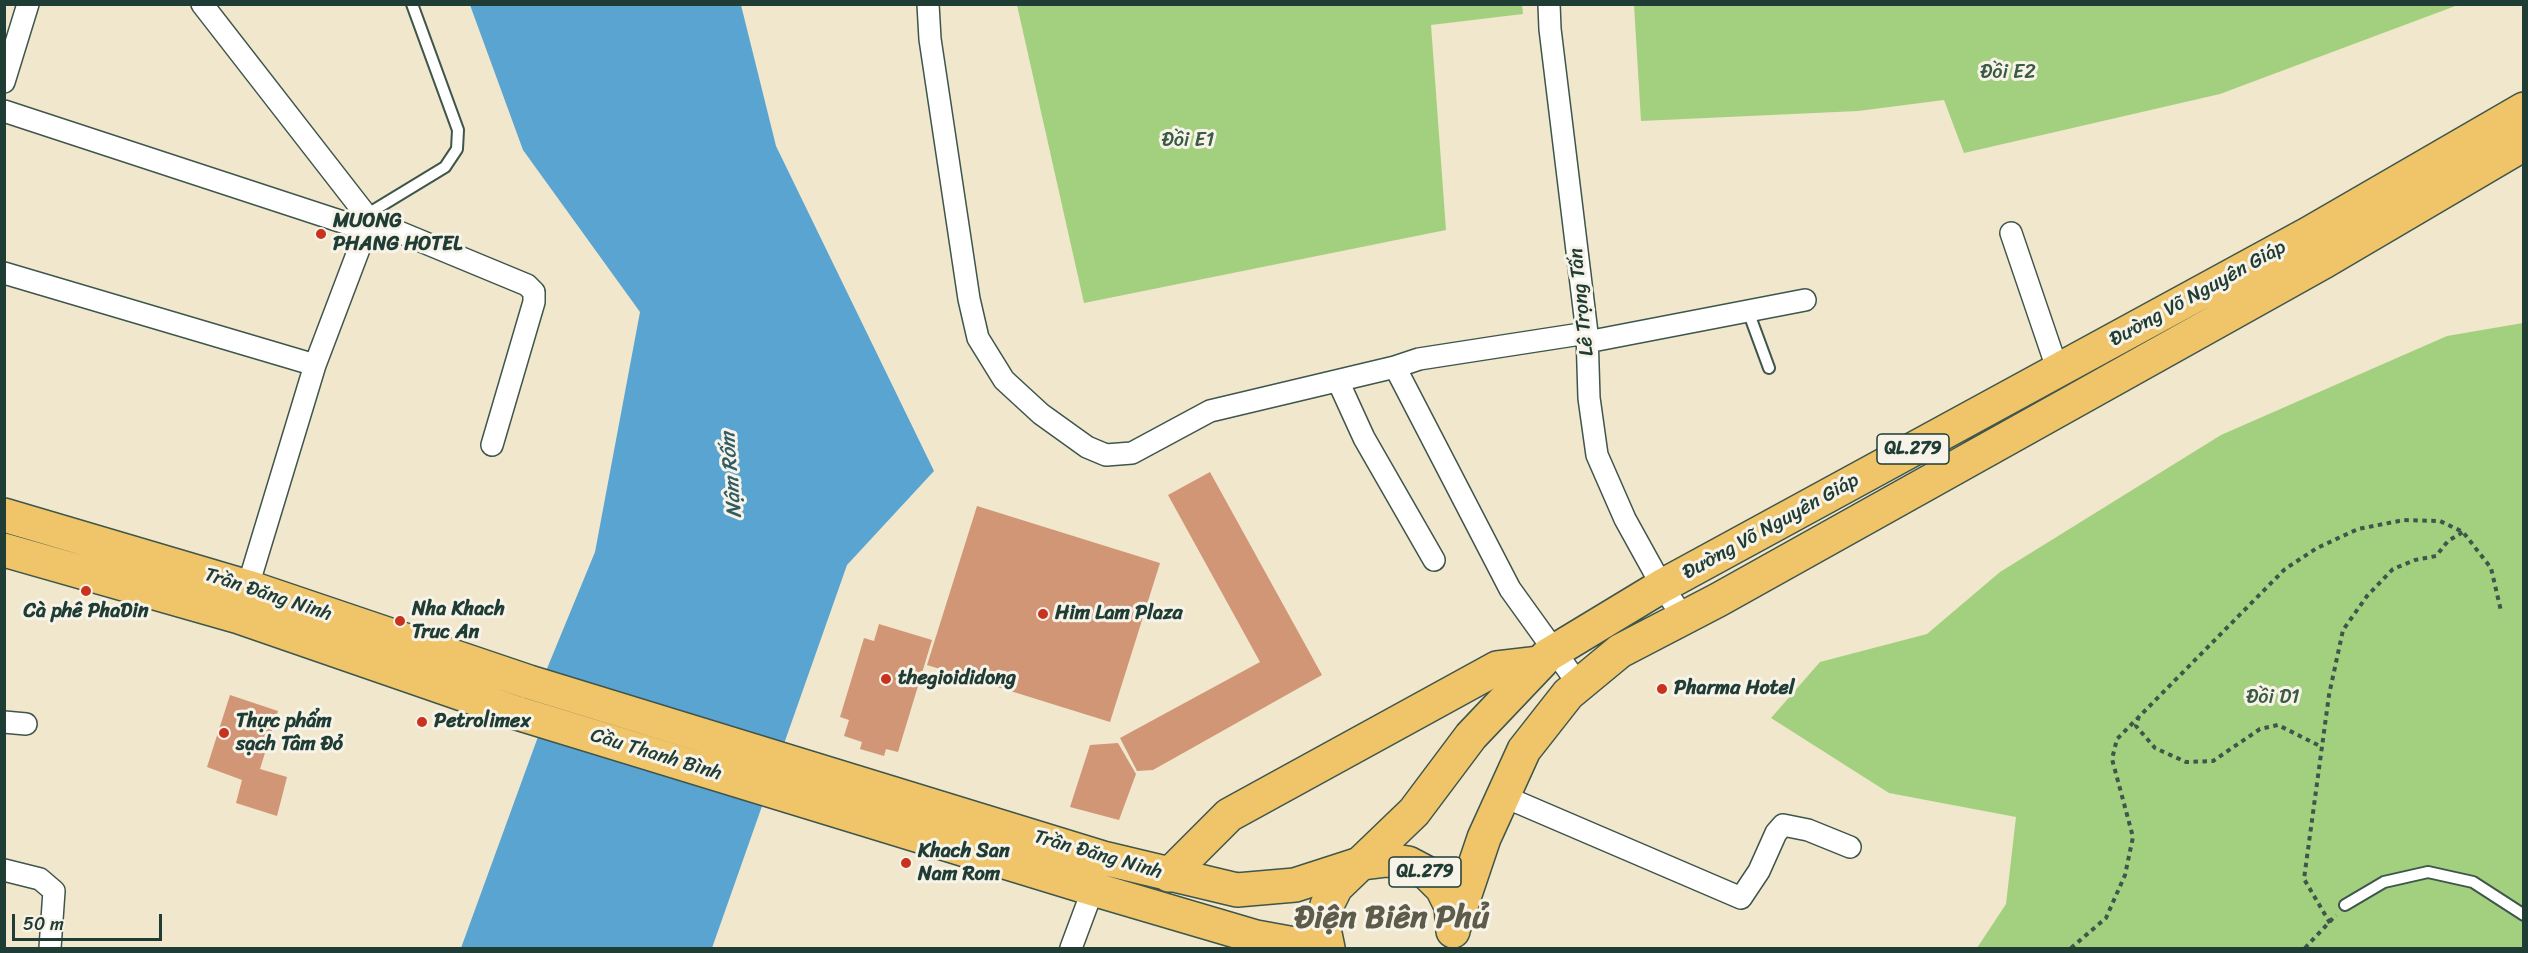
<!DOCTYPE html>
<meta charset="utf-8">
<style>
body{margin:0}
#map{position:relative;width:2528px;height:953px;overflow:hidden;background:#f0e7cd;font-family:Sriracha,sans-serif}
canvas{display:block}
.frame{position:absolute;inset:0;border:6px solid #1f3d34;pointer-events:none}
.scale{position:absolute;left:12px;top:914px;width:150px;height:27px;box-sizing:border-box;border:3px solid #1f3d34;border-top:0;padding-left:8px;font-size:18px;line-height:21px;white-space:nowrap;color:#1f3d34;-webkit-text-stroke:4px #f7f3e8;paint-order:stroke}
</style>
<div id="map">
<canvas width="2528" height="953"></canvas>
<div class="frame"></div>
<div class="scale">50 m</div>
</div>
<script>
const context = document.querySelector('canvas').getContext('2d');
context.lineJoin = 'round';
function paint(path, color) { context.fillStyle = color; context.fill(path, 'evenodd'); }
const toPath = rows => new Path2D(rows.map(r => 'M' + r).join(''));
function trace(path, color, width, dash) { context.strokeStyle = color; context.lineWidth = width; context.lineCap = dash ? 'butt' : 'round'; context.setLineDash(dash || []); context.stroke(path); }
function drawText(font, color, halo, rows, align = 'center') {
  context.font = font + ' Sriracha,sans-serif'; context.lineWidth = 6; context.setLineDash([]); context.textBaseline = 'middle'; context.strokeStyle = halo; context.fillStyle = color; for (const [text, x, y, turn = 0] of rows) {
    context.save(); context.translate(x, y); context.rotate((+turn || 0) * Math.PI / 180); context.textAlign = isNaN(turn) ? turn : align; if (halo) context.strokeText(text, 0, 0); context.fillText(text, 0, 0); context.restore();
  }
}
const green = toPath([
 [1522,4,1523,14,1431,25,1446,230,1084,303,1017,5],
 [1634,5,1634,4,2458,5,2220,94,1964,153,1944,100,1858,111,1641,121],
 [2523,323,2523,948,1977,948,2006,904,2016,817,1889,793,1771,718,1820,662,1927,634,2000,572,2221,435,2447,336]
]);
const water = toPath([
 [470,5,741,5,776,146,934,471,847,565,712,948,461,948,539,734,546,671,595,552,640,312,523,150]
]);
const building = toPath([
 [1210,472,1322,675,1153,770,1137,771,1120,738,1260,662,1168,495],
 [977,506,1160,563,1110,722,927,665],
 [879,624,932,640,898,752,886,749,884,756,860,749,862,742,844,736,849,720,840,717,864,638,874,641],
 [230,695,278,711,260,769,287,777,277,816,236,803,242,780,207,767],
 [1118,743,1136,774,1119,820,1070,807,1090,745]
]);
const path = toPath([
 [2139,716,2136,726,2155,748,2186,762,2213,761,2260,729,2278,725,2322,747],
 [2330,923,2304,879,2329,695,2343,630,2367,596,2393,569,2415,560,2436,556,2448,541,2463,532],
 [2071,948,2106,918,2125,875,2133,837,2112,759,2117,739,2285,569,2317,548,2358,529,2404,520,2440,521,2463,532,2491,568,2501,611],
 [2305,948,2336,915]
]);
const lane = toPath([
 [366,215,445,167,457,149,458,130,412,4],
 [1748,311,1769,368],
 [2345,905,2384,882,2428,872,2473,882,2524,915]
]);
const street = toPath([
 [202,4,370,220,527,285,534,292,534,302,492,445],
 [928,4,930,39,969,299,978,338,1004,380,1041,414,1087,447,1106,455,1132,453,1210,411,1395,367,1419,359,1587,333],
 [1549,4,1550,29,1587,333,1589,398,1597,455,1625,519,1662,586,1684,618],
 [4,82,28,4],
 [4,111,367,230],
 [2011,233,2058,371],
 [4,273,315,365],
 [1587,342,1805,300],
 [1395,367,1510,589,1579,685],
 [1338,381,1364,438,1434,560],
 [244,599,315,365,370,220],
 [4,722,26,724],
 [1503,796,1741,898,1759,871,1776,833,1783,825,1808,830,1850,847],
 [4,870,40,879,54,891,50,948],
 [1071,948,1093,889]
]);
const primary = toPath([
 [4,515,248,587,529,682,1103,858,1237,890,1295,885,1363,863],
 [4,550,239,617,517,713,1093,889,1256,937,1300,945,1326,943],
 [1169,875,1229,815,1497,668,1540,663]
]);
const highway = toPath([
 [1363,863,1387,860,1408,863,1427,873,1442,888,1451,906,1453,931],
 [1454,927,1484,838,1524,750,1568,694,1620,651,1718,600,2325,261,2524,144],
 [1328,948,1323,924,1327,905,1336,887,1414,812,1471,736,1548,655,1662,586,2308,234,2524,109]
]);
const markers = [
 [321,234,6,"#c8321e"],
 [86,591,6,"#c8321e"],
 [1043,614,6,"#c8321e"],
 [400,621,6,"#c8321e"],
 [886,679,6,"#c8321e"],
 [1662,689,6,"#c8321e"],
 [422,722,6,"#c8321e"],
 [224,733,6,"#c8321e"],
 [906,863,6,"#c8321e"]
];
const shields = [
 [1913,449,72],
 [1425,872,72]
];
const shieldNames = [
 ["QL.279",1913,449],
 ["QL.279",1425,872]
];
const parkNames = [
 ["Đồi E2",2008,73],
 ["Đồi E1",1188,141],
 ["Đồi D1",2273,698]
];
const poiNames = [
 ["MUONG",333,222],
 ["PHANG HOTEL",333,245],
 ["Nha Khach",412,610],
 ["Truc An",412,633],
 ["Cà phê PhaDin",86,612,"center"],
 ["Him Lam Plaza",1055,614],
 ["thegioididong",898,679],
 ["Pharma Hotel",1674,689],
 ["Thực phẩm",236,722],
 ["sạch Tâm Đỏ",236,745],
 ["Petrolimex",434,722],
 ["Khach San",918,852],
 ["Nam Rom",918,875]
];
const streetNames = [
 ["Đường Võ Nguyên Giáp",2198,294,-29],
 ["Lê Trọng Tấn",1582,302,-96],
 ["Đường Võ Nguyên Giáp",1771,527,-29],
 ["Trần Đăng Ninh",268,595,18],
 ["Cầu Thanh Bình",656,755,17],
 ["Trần Đăng Ninh",1098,855,16]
];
const waterNames = [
 ["Nậm Rốm",732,475,-95]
];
const townNames = [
 ["Điện Biên Phủ",1392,919]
];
paint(green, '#a3d07e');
paint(water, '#59a4d1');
paint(building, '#d19676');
trace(lane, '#3e564b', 14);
trace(street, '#3e564b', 24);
trace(primary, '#3e564b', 36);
trace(highway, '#3e564b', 36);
trace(path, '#3e564b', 4, [4.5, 4.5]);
trace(lane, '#fff', 10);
trace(street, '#fff', 21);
trace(primary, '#f0c469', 33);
trace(highway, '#f0c469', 33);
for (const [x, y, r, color] of markers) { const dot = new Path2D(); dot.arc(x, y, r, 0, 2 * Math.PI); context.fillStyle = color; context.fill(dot); trace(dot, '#f7f3e8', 2); }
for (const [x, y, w] of shields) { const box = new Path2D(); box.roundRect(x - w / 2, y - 15, w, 30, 4.5); context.fillStyle = '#f7f3e8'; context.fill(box); trace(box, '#1f3d34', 1.5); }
drawText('bold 18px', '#1f3d34', null, shieldNames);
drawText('20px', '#395a43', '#f7f3e8', parkNames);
drawText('bold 20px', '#1f3d34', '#f7f3e8', poiNames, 'left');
drawText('20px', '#1f3d34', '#f7f3e8', streetNames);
drawText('italic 21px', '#305c63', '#f7f3e8', waterNames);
drawText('bold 32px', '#5d5c4b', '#f7f3e8', townNames);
</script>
